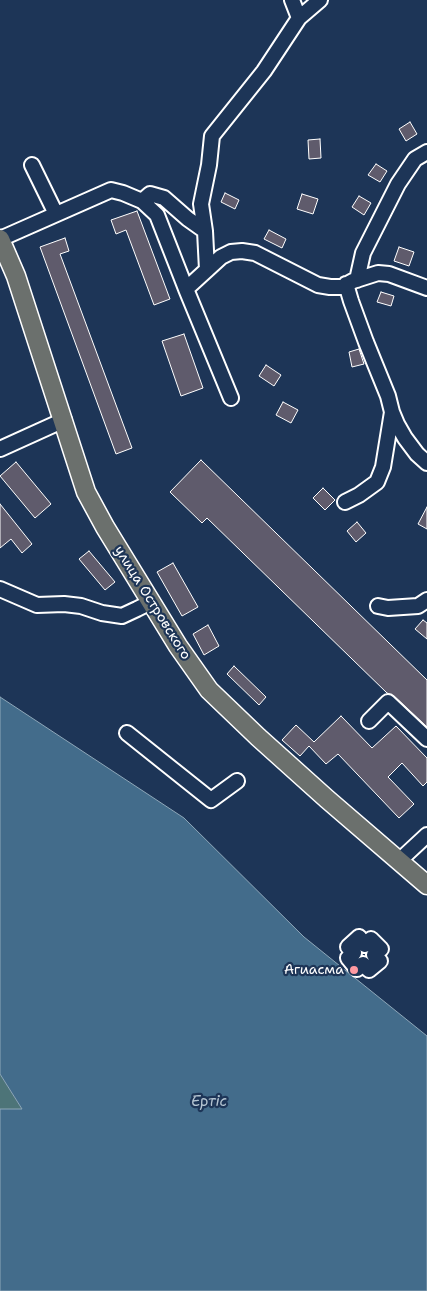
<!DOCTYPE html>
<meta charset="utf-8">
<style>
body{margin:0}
canvas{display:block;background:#1d3557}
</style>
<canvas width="427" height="1291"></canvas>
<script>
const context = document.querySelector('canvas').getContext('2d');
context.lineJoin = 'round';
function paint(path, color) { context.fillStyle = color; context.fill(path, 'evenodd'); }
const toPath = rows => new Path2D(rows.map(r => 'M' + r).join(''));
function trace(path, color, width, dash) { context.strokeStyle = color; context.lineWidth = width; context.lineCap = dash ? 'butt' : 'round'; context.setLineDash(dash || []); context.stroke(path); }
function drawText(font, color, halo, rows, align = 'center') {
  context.font = font + ' "Shantell Sans",sans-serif'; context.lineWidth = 4.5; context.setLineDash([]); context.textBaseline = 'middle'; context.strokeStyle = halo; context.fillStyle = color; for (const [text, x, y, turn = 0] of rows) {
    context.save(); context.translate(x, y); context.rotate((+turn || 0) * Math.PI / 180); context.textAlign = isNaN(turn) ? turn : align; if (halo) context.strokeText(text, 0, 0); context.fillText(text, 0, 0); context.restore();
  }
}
const green = toPath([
 [0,1074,22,1109,0,1109]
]);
const water = toPath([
 [0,697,184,818,304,937,427,1036,427,1291,0,1291,0,1109,22,1109,0,1074,0,697]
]);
const building = toPath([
 [410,122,417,134,406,141,399,129,410,122],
 [320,139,321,158,309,159,308,140,320,139],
 [376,164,387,171,380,182,368,175,376,164],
 [225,193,239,200,235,209,221,202,225,193],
 [302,194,318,199,313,214,297,209,302,194],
 [359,196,371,203,364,215,352,207,359,196],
 [137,211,170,299,154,305,126,230,116,234,111,220,137,211],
 [269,230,286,239,282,248,264,239,269,230],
 [65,238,69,251,60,254,132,448,116,454,40,247,65,238],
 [399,247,414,252,409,266,394,261,399,247],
 [381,292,394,296,391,306,377,302,381,292],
 [184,334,203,388,181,396,162,341,184,334],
 [359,349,364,364,352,367,349,352,359,349],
 [266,365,281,375,274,386,259,376,266,365],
 [283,402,298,410,291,423,276,415,283,402],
 [201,460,427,680,427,727,394,696,387,693,207,518,202,523,170,492,201,460],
 [16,462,51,504,35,518,0,476,16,462],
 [323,488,335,500,325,510,313,498,323,488],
 [0,504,32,544,22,553,11,539,0,548,0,504],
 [427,507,427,529,418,524,427,507],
 [357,522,366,533,356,542,347,531,357,522],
 [89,551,115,582,105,590,79,559,89,551],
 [173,563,198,607,182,616,157,572,173,563],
 [423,620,427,623,427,639,415,629,423,620],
 [208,625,219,646,204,655,193,634,208,625],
 [234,666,266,697,259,705,227,674,234,666],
 [341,716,372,748,396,726,427,758,427,782,423,786,402,763,388,777,414,804,399,818,338,754,326,764,309,746,300,756,282,740,296,725,314,742,341,716]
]);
const minor = toPath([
 [292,0,299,18],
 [32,165,56,214],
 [142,201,157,215,186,289],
 [205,231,207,270],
 [0,239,111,190,123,193,142,201,150,194,164,198,188,219,205,231,201,204,209,165,212,136,264,71,299,18,320,0],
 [357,280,363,253,398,184,415,159,427,152],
 [231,398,186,289,221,257,231,252,242,251,255,253,318,285,330,287,342,287,353,281,378,273,389,274,427,288],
 [392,412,397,424,405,438,417,454,427,463],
 [0,449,64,420],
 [345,502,359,495,377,482,383,467,392,412,388,396,366,342,351,301,346,284],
 [0,589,37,605,64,604,81,606,102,613,122,616,137,609,151,602],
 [378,606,388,608,418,606,427,600],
 [369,721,388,702,427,739],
 [127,733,211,800,237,781],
 [399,861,427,835],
 [359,937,365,945,371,939,381,949,374,955,380,961,369,970,363,964,357,969,348,958,354,953,348,947,359,937]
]);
const major = toPath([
 [0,239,16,276,86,492,105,527,178,646,209,690,258,737,327,799,427,885]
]);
const markers = [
 [354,970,5,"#ff9aa2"]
];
const streetNames = [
 ["улица Островского",152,603,58]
];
const poiNames = [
 ["Агиасма",344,970]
];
const waterNames = [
 ["Ертіс",209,1102]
];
paint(green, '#4d7478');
paint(water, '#436c8b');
trace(water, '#8ea7b9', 1);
paint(building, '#5f5b6c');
trace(building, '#fff', 1);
trace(minor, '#fff', 18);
trace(major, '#fff', 21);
trace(minor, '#1d3557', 14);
trace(major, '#6b706d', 18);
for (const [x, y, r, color] of markers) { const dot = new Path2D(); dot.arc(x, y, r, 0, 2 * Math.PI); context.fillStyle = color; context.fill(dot); trace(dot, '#1d3557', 2); }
drawText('14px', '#fff', '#1d3557', streetNames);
drawText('14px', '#fff', '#1d3557', poiNames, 'right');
drawText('italic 15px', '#b4c4d1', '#1d3557', waterNames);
</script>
